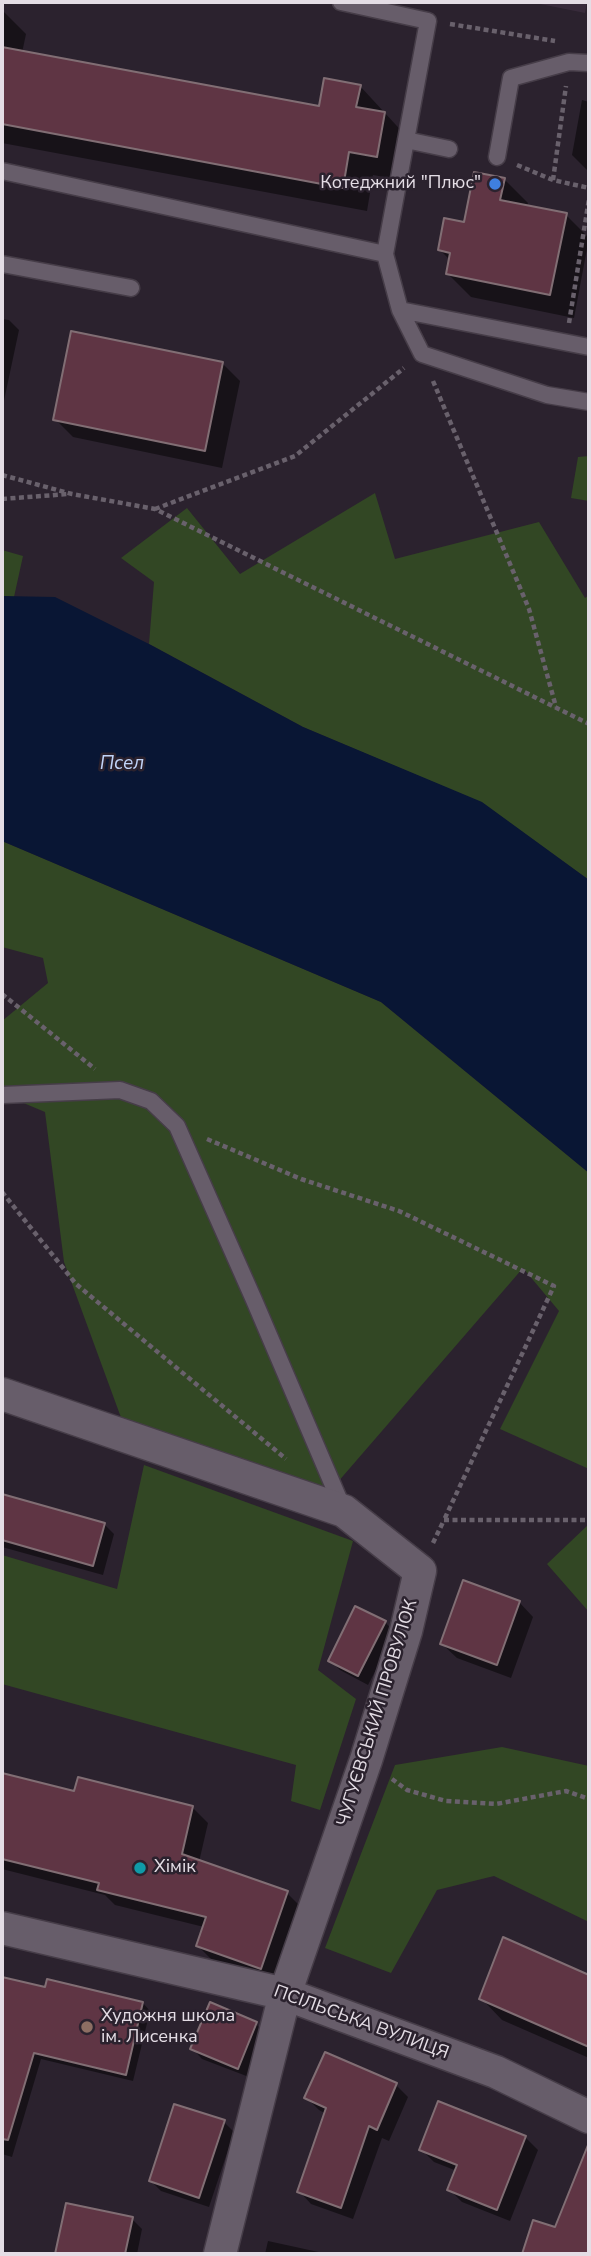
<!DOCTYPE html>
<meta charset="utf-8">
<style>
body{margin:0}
#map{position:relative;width:591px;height:2256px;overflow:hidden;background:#2b222e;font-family:"Nunito Sans",sans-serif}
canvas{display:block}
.frame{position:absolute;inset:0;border:4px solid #e4dde5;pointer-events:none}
</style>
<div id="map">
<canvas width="591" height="2256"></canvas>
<div class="frame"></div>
</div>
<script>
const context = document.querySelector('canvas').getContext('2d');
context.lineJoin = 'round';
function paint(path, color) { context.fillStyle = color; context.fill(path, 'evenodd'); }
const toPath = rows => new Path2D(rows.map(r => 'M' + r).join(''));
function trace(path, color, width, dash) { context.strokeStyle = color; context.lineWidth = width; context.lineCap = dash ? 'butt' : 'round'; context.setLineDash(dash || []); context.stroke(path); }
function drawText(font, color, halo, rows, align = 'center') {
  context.font = font + ' "Nunito Sans",sans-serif'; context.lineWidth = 5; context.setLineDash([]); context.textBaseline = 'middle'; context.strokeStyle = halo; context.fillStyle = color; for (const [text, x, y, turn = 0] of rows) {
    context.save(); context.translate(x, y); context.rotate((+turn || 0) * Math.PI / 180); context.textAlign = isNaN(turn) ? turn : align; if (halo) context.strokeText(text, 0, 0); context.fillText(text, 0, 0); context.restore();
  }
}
const built = toPath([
 [530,2,587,2,585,13]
]);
const green = toPath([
 [589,456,589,501,571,498,578,457],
 [375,493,395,559,539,522,585,598,589,595,589,880,482,803,303,727,149,644,154,582,121,558,187,508,240,574],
 [2,550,23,556,14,597,2,596],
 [2,841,381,1002,589,1173,589,1469,500,1429,559,1311,523,1268,324,1498,123,1423,64,1262,45,1112,2,1094,2,1021,48,983,43,958,2,947],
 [144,1465,353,1541,318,1670,356,1699,320,1810,291,1801,296,1765,2,1684,2,1555,117,1589],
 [589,1524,589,1612,547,1564],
 [502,1747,589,1766,589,1922,494,1876,437,1890,391,1973,325,1948,395,1765]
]);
const water = toPath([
 [2,596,55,597,149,644,303,727,482,802,589,880,589,1173,381,1002,2,841]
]);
const shadow = toPath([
 [2,10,26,34,22,53,320,108,360,86,408,138,401,180,373,175,367,211,2,143],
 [582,100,589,102,589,172,572,155],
 [504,179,528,203,527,207,566,215,589,238,574,318,471,297,447,273,450,260,439,249,465,225],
 [2,319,9,320,19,330,2,410],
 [222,363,240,381,222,468,73,437,55,419],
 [2,1495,104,1524,114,1534,103,1575,2,1547],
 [519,1602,533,1617,511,1678,457,1658,442,1644],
 [385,1622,395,1633,368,1685,340,1670,330,1660],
 [2,1775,76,1793,193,1808,208,1823,199,1862,287,1893,302,1908,277,1983,213,1961,198,1946,204,1927,115,1905,105,1895,2,1869],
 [504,1940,589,1977,589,2058,502,2020,481,1998],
 [2,1979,46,1989,143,2003,150,2011,133,2081,41,2059,12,2157,2,2154,2,2064,10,2037,2,2035],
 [256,2024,266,2034,249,2077,202,2059,192,2048],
 [396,2085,408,2097,389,2141,382,2138,353,2219,311,2204,299,2191,326,2114,319,2110,307,2098],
 [224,2122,234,2132,209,2207,161,2191,151,2181],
 [525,2137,538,2150,510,2221,462,2202,449,2189,457,2171,434,2162,421,2149],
 [584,2159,589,2161,589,2254,524,2254,534,2222,556,2229],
 [68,2205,132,2219,142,2229,137,2254,57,2254],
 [268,2241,323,2253,324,2254,265,2254]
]);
const building = toPath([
 [2,47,319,106,324,78,361,85,356,107,385,112,377,157,349,152,343,188,2,124,2,47],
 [474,172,505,178,500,200,567,213,550,295,446,274,450,253,438,250,444,218,464,222,474,172],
 [71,331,223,362,205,451,53,420,71,331],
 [2,1494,105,1523,93,1566,2,1540,2,1494],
 [463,1580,520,1601,497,1665,440,1644,463,1580],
 [355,1606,386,1621,358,1676,328,1661,355,1606],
 [2,1773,74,1791,78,1777,193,1806,182,1854,288,1891,261,1969,196,1946,206,1917,97,1890,99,1883,2,1859,2,1773],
 [503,1937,589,1975,589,2047,479,1999,503,1937],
 [2,1977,45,1987,47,1979,143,2002,126,2075,34,2053,8,2140,2,2139,2,1977],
 [210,2002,257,2022,238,2069,190,2049,210,2002],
 [325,2052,397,2083,377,2130,369,2126,341,2208,297,2192,326,2108,304,2098,325,2052],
 [438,2101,526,2136,497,2210,447,2190,457,2165,419,2150,438,2101],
 [174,2104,225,2120,199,2198,149,2181,174,2104],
 [588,2145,589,2254,522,2254,533,2220,555,2227,588,2145],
 [66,2203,133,2217,125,2254,55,2254,66,2203]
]);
const path = toPath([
 [450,24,555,41],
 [517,165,553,180,589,188],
 [553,180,566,86],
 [569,323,589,199],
 [433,381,529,609,556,707],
 [2,475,72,494,155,509,589,724],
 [2,499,68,494],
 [155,509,295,456,404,368],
 [2,994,95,1069],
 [207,1139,301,1179,399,1211,554,1286,444,1520],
 [2,1192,76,1284,286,1459],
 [433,1543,444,1520,589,1520],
 [392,1779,407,1790,446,1801,496,1804,566,1791,589,1799]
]);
const service = toPath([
 [406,140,449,149],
 [497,157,511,78,569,62,589,63],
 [2,171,385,254,428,21,341,2],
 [385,254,400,310,589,347],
 [2,264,131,288],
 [400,310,422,354,547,395,589,402],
 [2,1095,120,1090,151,1101,177,1126,254,1300,344,1511]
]);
const minor = toPath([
 [2,1394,344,1511,420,1571,406,1631,366,1760,285,1994,220,2254],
 [2,1928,285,1994,496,2072,589,2117]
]);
const markers = [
 [495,184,7,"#3f7fe0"],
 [140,1868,7,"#0f9aa8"],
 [87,2027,7,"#8d6e63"]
];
const poiNames = [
 ["Котеджний \"Плюс\"",481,184,"right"],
 ["Хімік",154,1868],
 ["Художня школа",101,2017],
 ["ім. Лисенка",101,2038]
];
const streetNames = [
 ["ЧУГУЄВСЬКИЙ ПРОВУЛОК",378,1713,-73],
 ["ПСІЛЬСЬКА ВУЛИЦЯ",361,2023,20]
];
const waterNames = [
 ["Псел",122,764]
];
paint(built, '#382b3b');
paint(green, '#324724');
paint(water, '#091634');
paint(shadow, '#0007');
paint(building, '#5f3544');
trace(building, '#816e74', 2);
trace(service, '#463d48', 19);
trace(minor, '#463d48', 35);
trace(path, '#69616c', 4.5, [5, 3.5]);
trace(service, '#675d6a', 16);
trace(minor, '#675d6a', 32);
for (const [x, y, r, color] of markers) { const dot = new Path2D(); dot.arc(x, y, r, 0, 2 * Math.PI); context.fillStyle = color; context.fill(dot); trace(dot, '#2b222e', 2.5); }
drawText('18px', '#e4dde5', '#2b222e', poiNames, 'left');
drawText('18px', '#e4dde5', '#2b222e', streetNames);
drawText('italic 19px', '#c0d3f8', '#2b222e', waterNames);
</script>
